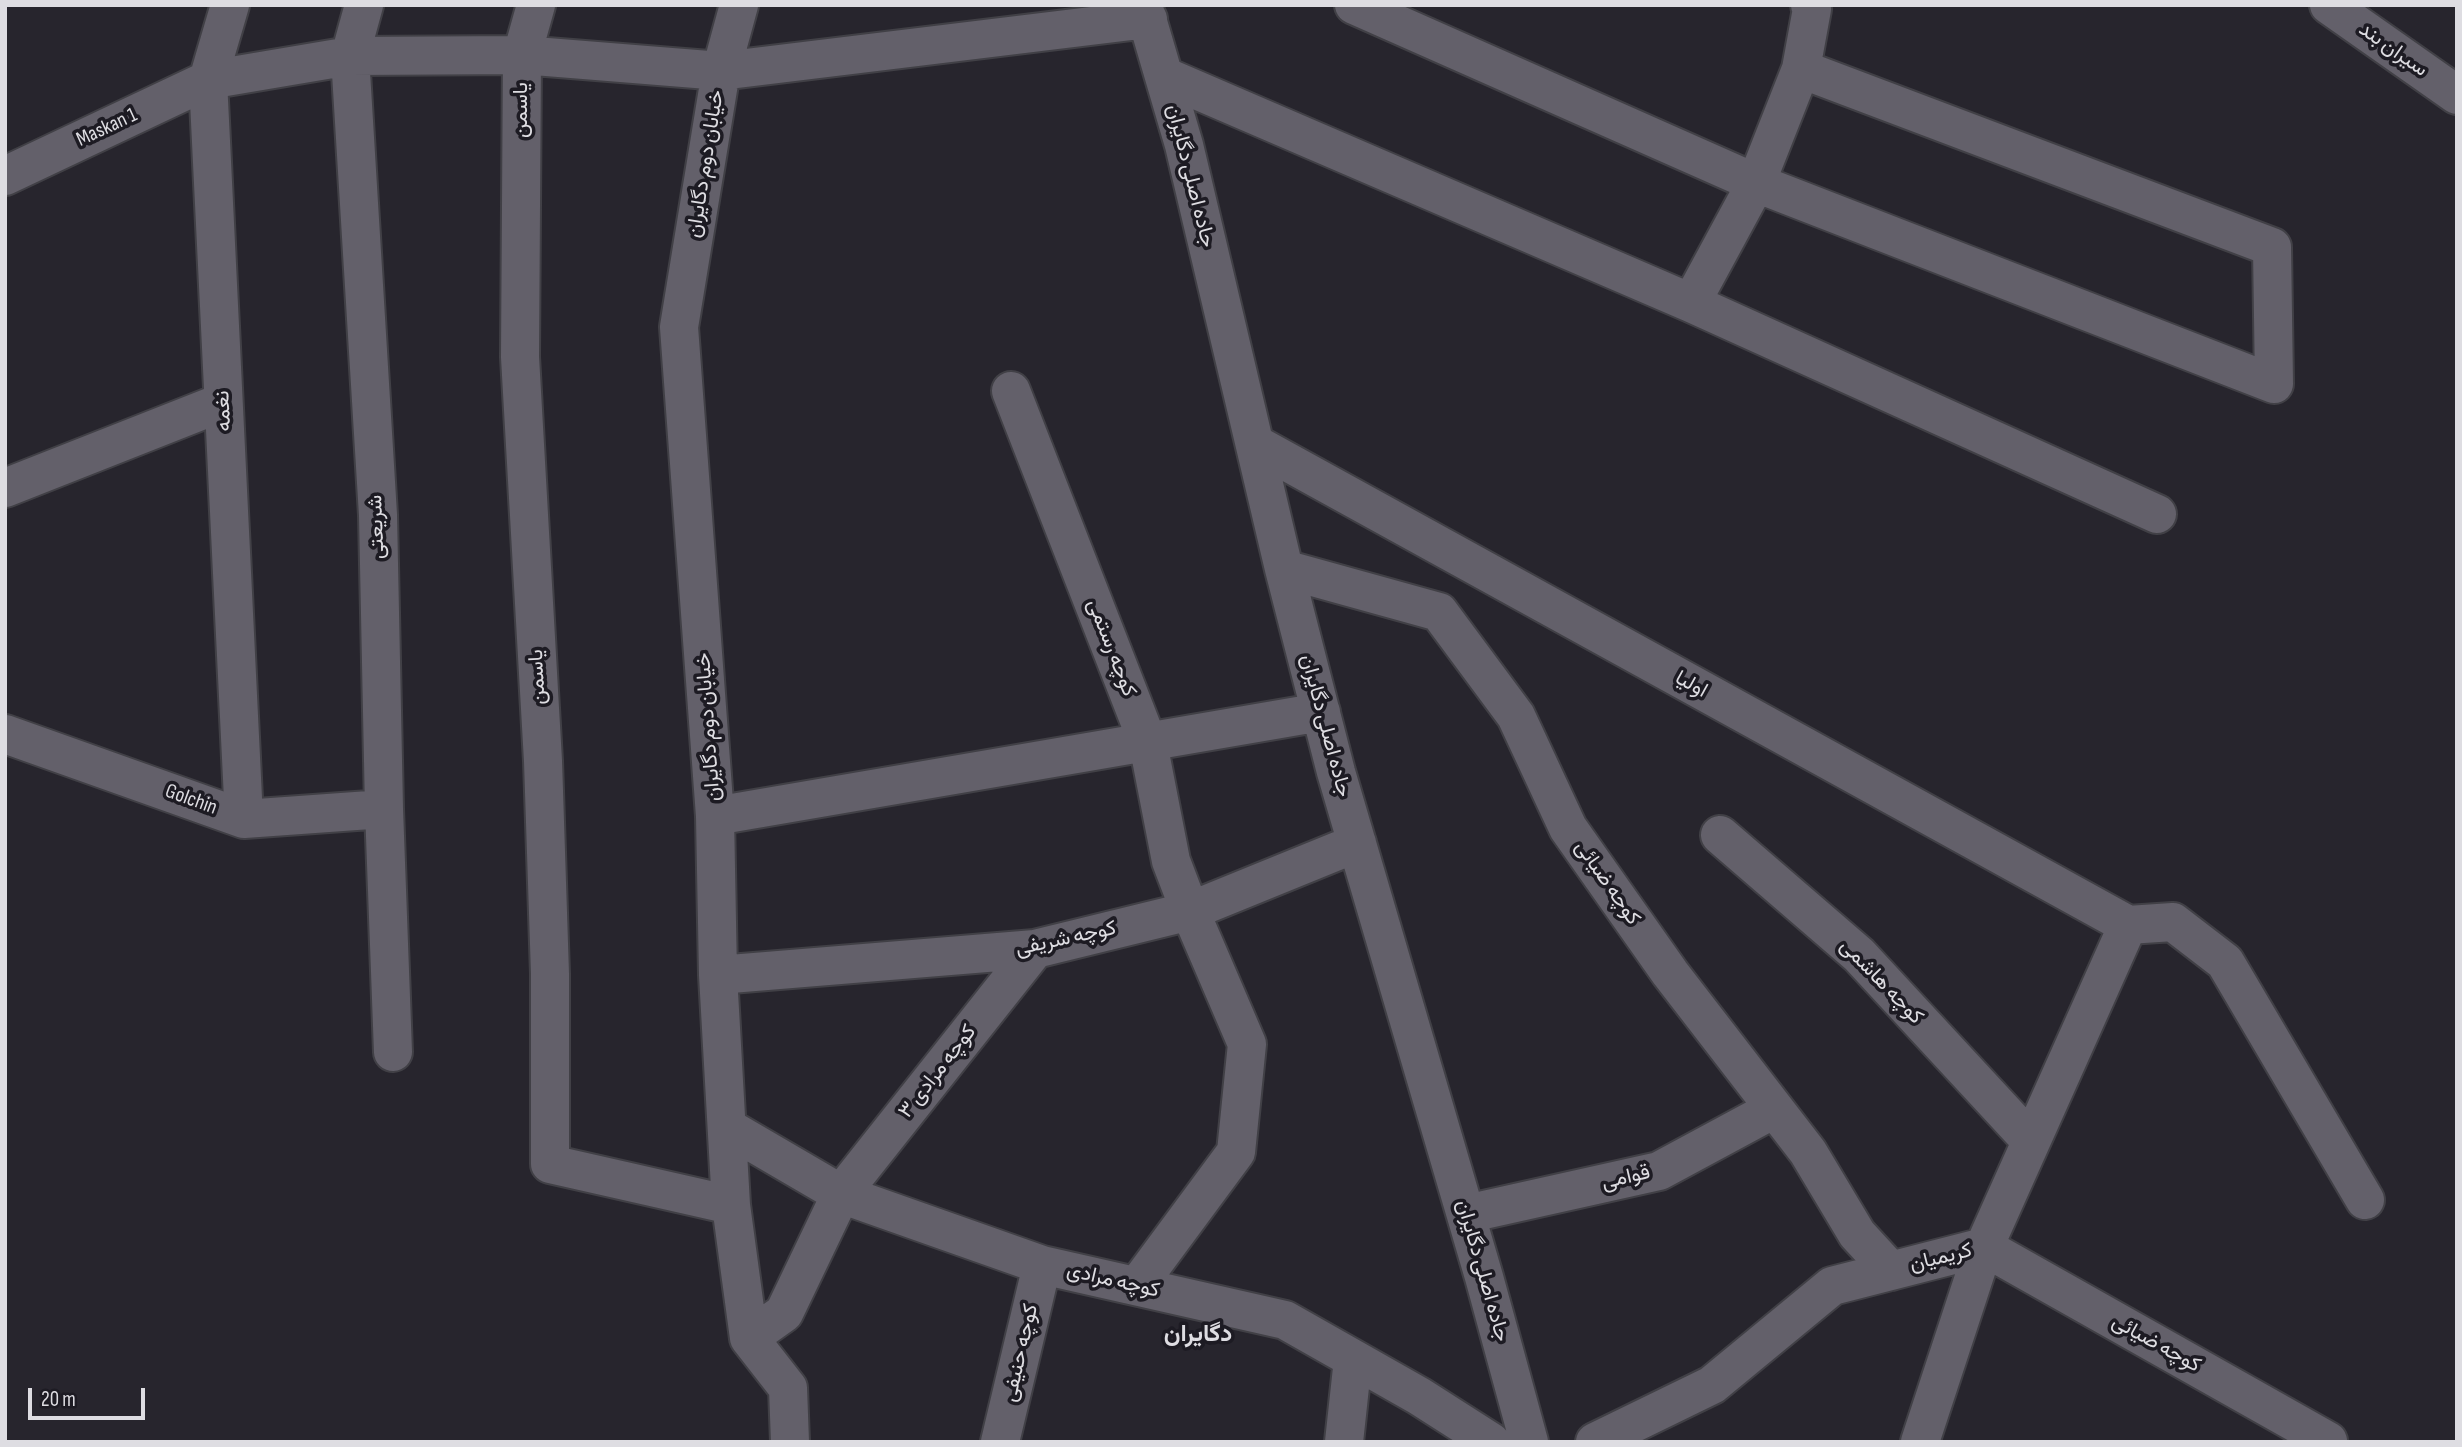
<!DOCTYPE html>
<meta charset="utf-8">
<style>
body{margin:0}
#map{position:relative;width:2462px;height:1447px;overflow:hidden;background:#27252d;font-family:"Sofia Sans Condensed",sans-serif}
canvas{display:block}
.frame{position:absolute;inset:0;border:7px solid #dedde2;pointer-events:none}
.scale{position:absolute;left:28px;top:1388px;width:117px;height:32px;box-sizing:border-box;border:4px solid #dedde2;border-top:0;padding-left:9px;font-size:21px;line-height:24px;white-space:nowrap;color:#dedde2;-webkit-text-stroke:5px #1d1b23;paint-order:stroke}
</style>
<div id="map">
<canvas width="2462" height="1447"></canvas>
<div class="frame"></div>
<div class="scale">20 m</div>
</div>
<script>
const context = document.querySelector('canvas').getContext('2d');
context.lineJoin = 'round';
const toPath = rows => new Path2D(rows.map(r => 'M' + r).join(''));
function trace(path, color, width, dash) { context.strokeStyle = color; context.lineWidth = width; context.lineCap = dash ? 'butt' : 'round'; context.setLineDash(dash || []); context.stroke(path); }
function drawText(font, color, halo, rows, align = 'center') {
  context.font = font + ' "Sofia Sans Condensed",Vazirmatn,sans-serif'; context.lineWidth = 7; context.setLineDash([]); context.textBaseline = 'middle'; context.strokeStyle = halo; context.fillStyle = color; for (const [text, x, y, turn = 0] of rows) {
    context.save(); context.translate(x, y); context.rotate((+turn || 0) * Math.PI / 180); context.textAlign = isNaN(turn) ? turn : align; if (halo) context.strokeText(text, 0, 0); context.fillText(text, 0, 0); context.restore();
  }
}
const minor = toPath([
 [230,5,208,80,244,819],
 [364,5,350,56,378,515,384,809,393,1052],
 [536,5,522,55,520,357,543,761,550,974,550,1164,731,1205],
 [739,5,721,71,679,327,715,816,718,975,731,1205,749,1338,788,1388,790,1442],
 [1143,5,1184,145,1284,569,1336,772,1484,1277,1529,1442],
 [1354,5,1756,183,2274,384,2272,247,1801,69],
 [2329,5,2457,95],
 [1164,76,1691,303,2157,514],
 [5,176,208,80,350,56,522,55,721,71,1148,19],
 [1691,303,1756,183,1801,69,1812,9,1810,5],
 [1011,391,1148,743,1171,861,1190,911,1247,1044,1236,1152,1137,1286],
 [1255,444,2128,925],
 [5,488,223,402],
 [1284,569,1439,612,1516,716,1568,828,1670,973,1808,1152,1857,1234,1891,1271],
 [5,734,244,819,384,809],
 [715,816,1321,712],
 [1720,835,1859,955,2031,1141],
 [2128,925,2173,922,2225,962,2365,1200],
 [718,975,1035,949,1190,911,1357,843],
 [728,1128,841,1194,1042,1265,1285,1320,1419,1396,1491,1442],
 [1466,1214,1659,1171,1774,1109],
 [749,1338,784,1313,841,1194,1035,949],
 [1000,1442,1042,1265],
 [1344,1442,1353,1359],
 [1595,1442,1712,1385,1832,1286,1984,1247,2128,925],
 [1920,1442,1984,1247,2328,1441]
]);
const streetNames = [
 ["سیران بند",2393,50,35],
 ["یاسمن",522,110,-90],
 ["Maskan 1",107,128,-25],
 ["خیابان دوم دگایران",706,164,-81],
 ["جاده اصلی دگایران",1190,176,76],
 ["نغمه",224,411,-93],
 ["شریعتی",377,527,-92],
 ["کوچه رستمی",1111,648,69],
 ["یاسمن",538,677,-93],
 ["اولیا",1691,685,29],
 ["جاده اصلی دگایران",1325,726,75],
 ["خیابان دوم دگایران",709,727,-94],
 ["Golchin",191,800,20],
 ["کوچه ضیائی",1607,883,55],
 ["کوچه شریفی",1066,939,-12],
 ["کوچه هاشمی",1881,982,46],
 ["کوچه مرادی ۳",938,1072,-52],
 ["قوامی",1626,1178,-13],
 ["کریمیان",1941,1258,-14],
 ["جاده اصلی دگایران",1482,1271,74],
 ["کوچه مرادی",1113,1281,13],
 ["کوچه ضیائی",2156,1344,29],
 ["کوچه حنیفی",1021,1353,-77]
];
const quarterNames = [
 ["دگایران",1198,1335]
];
trace(minor, '#414046', 42);
trace(minor, '#63606a', 38);
drawText('21px', '#dedde2', '#1d1b23', streetNames);
drawText('bold 24px', '#dedde2', '#1d1b23', quarterNames);
</script>
